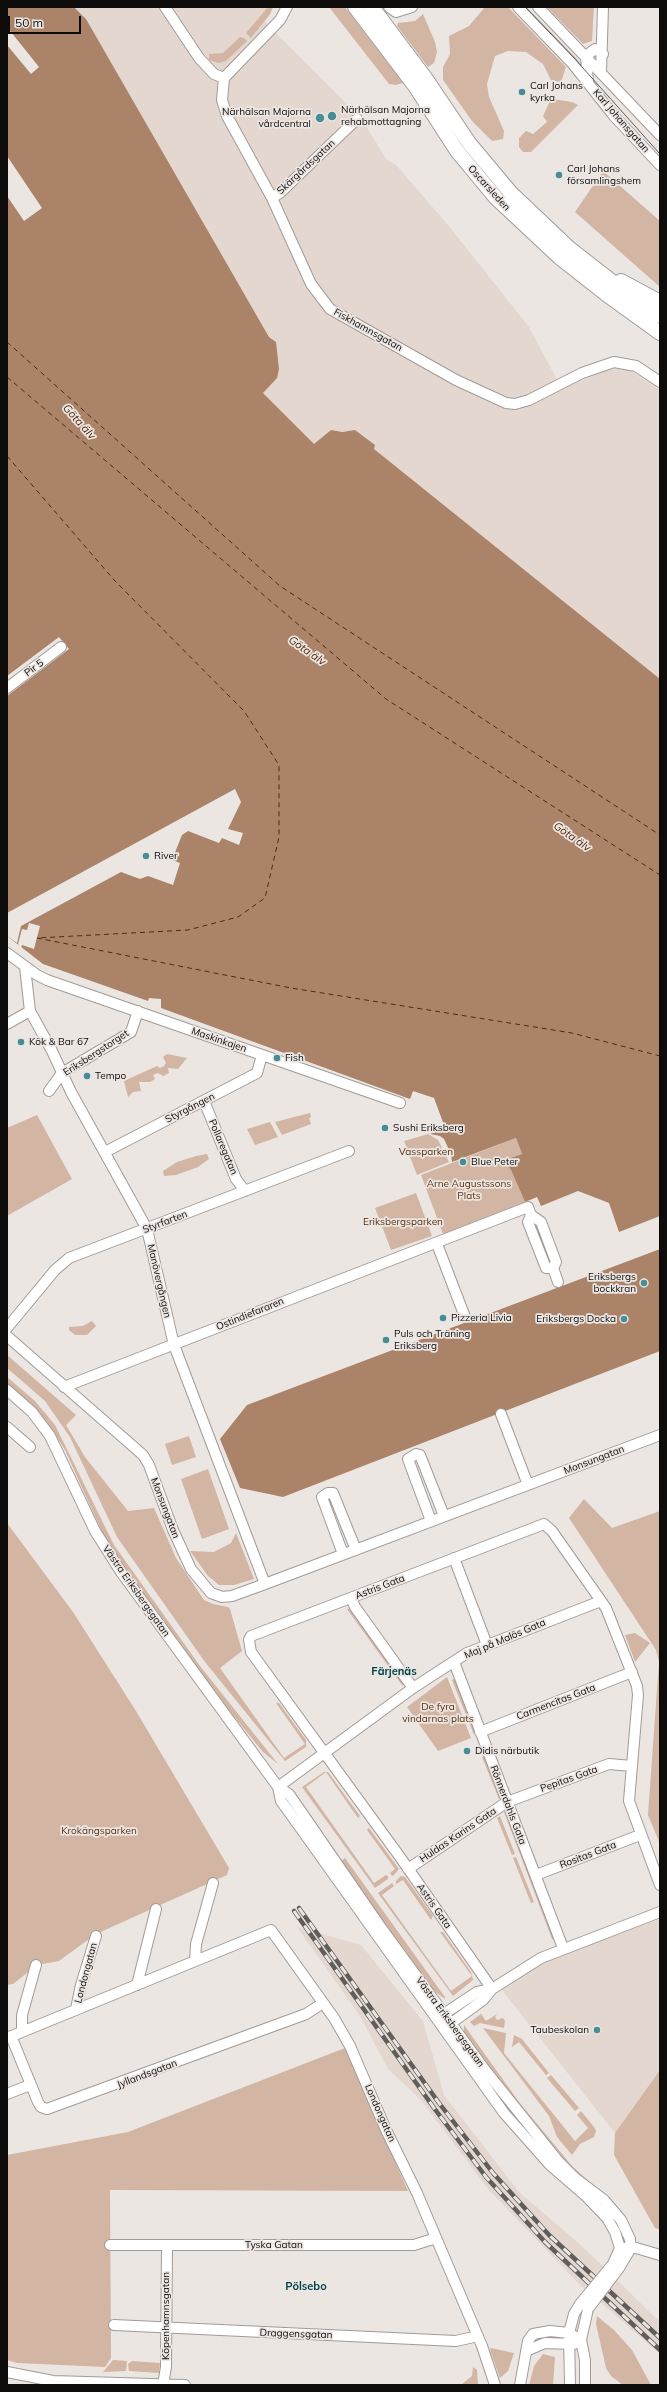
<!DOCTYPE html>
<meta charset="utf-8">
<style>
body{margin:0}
#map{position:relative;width:667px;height:2392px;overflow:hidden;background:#ece6e3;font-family:Mulish,sans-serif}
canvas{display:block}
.frame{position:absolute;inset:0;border:8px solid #0d0c0b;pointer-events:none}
.scale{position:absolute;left:8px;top:16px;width:73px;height:18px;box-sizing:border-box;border:2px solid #0d0c0b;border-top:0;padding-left:5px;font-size:12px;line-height:14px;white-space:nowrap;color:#0d0c0b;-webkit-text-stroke:3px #ece6e3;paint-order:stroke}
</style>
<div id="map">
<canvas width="667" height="2392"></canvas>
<div class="frame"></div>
<div class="scale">50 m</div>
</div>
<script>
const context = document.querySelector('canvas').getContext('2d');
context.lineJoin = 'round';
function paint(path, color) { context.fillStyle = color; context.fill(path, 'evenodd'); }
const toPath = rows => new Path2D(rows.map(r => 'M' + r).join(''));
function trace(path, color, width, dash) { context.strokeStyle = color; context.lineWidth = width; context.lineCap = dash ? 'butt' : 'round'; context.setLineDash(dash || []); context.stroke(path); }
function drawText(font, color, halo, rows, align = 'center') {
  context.font = font + ' Mulish,sans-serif'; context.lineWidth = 3.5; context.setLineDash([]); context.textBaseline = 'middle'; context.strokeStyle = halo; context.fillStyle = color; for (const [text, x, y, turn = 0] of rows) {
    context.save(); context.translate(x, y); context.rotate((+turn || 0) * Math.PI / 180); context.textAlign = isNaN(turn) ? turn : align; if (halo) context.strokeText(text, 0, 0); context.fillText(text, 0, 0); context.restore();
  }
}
const built = toPath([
 [74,7,274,7,265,22,361,118,387,160,396,165,448,225,529,327,562,389,604,371,626,368,660,390,660,679,373,449,375,446,346,431,335,432,331,430,314,445,263,393,276,342,269,337,86,19],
 [660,1919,660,2070,615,2133,502,1990,549,1959],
 [297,1927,361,1945,423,2021,444,2095,519,2192,582,2246,660,2322,660,2354,578,2283,488,2189,421,2100,388,2069,360,2016]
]);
const green = toPath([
 [268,7,273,7,270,14,251,38,246,33],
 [329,7,345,7,403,83,396,85,389,84],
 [485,7,508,7,566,67,561,82,551,80,543,64,526,52,508,51,495,56,487,84,489,97,504,131,503,139,492,141,472,121,443,80,443,67,450,54,449,36,469,26],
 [547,7,594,7,592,41,583,44],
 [423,14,435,42,437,52,434,63,428,67,397,26,398,23,415,21],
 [240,37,244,38,247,41,245,43,226,61,219,63,209,60,209,54,223,53],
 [551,99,572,102,578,105,531,152,523,152,519,147,519,138,526,131,533,134,547,122,543,116],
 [603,171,660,221,660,287,575,212],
 [167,1054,187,1058,178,1069,168,1068,169,1073,163,1076,158,1073,153,1075,155,1079,150,1082,139,1082,141,1091,133,1092,128,1097,124,1081,157,1066,160,1068,164,1066,166,1063,163,1057],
 [310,1113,311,1117,309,1118,311,1124,282,1135,275,1122],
 [37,1115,72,1179,7,1216,7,1128],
 [270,1122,278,1137,255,1145,247,1129],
 [428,1134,438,1140,449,1162,417,1175,404,1141],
 [516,1138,522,1154,504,1162,511,1170,525,1202,443,1234,421,1175],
 [207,1154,209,1159,198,1167,176,1175,164,1176,163,1171,177,1162,196,1156],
 [416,1193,432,1236,391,1250,375,1208],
 [92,1321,96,1326,87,1335,75,1335,69,1330,69,1327,83,1326],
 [7,1355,76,1415,66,1425,85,1457,128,1511,154,1508,176,1558,204,1600,213,1604,228,1607,230,1609,242,1651,220,1668,284,1758,305,1744,276,1703,279,1703,306,1740,306,1747,285,1761,205,1662,117,1537,70,1437,45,1401,7,1368],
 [7,1377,35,1401,55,1425,114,1545,200,1666,278,1764,263,1752,218,1697,122,1564,102,1532,65,1450,53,1431,35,1407,7,1383],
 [189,1436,196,1457,172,1465,165,1444],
 [208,1469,229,1529,202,1539,181,1479],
 [584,1499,612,1528,660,1511,660,1844,648,1815,659,1662,656,1650,569,1518],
 [7,1523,73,1612,136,1711,229,1868,227,1875,96,1934,59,1961,37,1965,13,1984,7,1985],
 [236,1533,254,1579,234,1585,219,1585,208,1576,190,1551,214,1552,231,1543],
 [350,1608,404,1684,402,1685,347,1609],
 [635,1633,650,1643,635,1662,625,1635],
 [447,1677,471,1738,438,1751,407,1707],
 [455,1678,475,1731,474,1735,452,1680],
 [485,1756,500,1796,499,1799,482,1757],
 [324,1772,328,1772,360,1816,358,1818,326,1772,306,1787,374,1883,386,1875,388,1876,388,1879,375,1888,302,1787],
 [504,1812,507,1814,555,1939,552,1939],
 [500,1816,515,1854,512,1855,497,1818],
 [369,1828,399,1869,394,1875,392,1876,390,1873,395,1869,367,1830],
 [516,1857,534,1902,531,1903,513,1858],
 [345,1858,445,1997,445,1999,425,1984,340,1862],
 [401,1876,405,1877,433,1916,431,1920,403,1880,396,1884,396,1881],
 [392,1883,394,1886,382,1895,451,1991,472,1976,440,1932,443,1932,471,1972,473,1980,453,1996,378,1893],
 [481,2014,486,2021,497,2014,495,2017,497,2020,503,2018,505,2021,504,2028,480,2023,474,2026,470,2022],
 [464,2025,519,2102,572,2166,595,2187,577,2175,541,2135,464,2036],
 [483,2028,506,2033,504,2053,575,2141,588,2128,577,2115,581,2111,594,2127,596,2131,594,2137,580,2144,572,2155,557,2137,549,2116],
 [514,2035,522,2039,549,2073,546,2075,519,2042,512,2047],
 [345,2048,408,2191,110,2190,111,2358,105,2367,17,2363,7,2360,7,2155,128,2132],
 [660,2070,660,2230,655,2228,614,2155,615,2133],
 [551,2075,579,2108,575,2111,547,2078],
 [597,2316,614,2330,632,2350,651,2385,623,2385,611,2376,606,2368,596,2324],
 [491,2348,514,2353,508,2371,500,2378,490,2350],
 [543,2354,555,2357,553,2385,529,2385,534,2366],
 [113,2360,127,2361,126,2371,103,2372],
 [132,2361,160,2363,159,2373,129,2371,128,2364],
 [473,2367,477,2370,478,2385,461,2385,472,2376]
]);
const water = toPath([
 [7,7,74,7,86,19,269,337,276,342,279,369,277,378,263,393,314,444,331,430,342,432,355,430,375,445,374,449,660,679,660,1216,619,1232,609,1203,578,1191,541,1206,537,1197,525,1202,511,1170,503,1161,522,1154,516,1138,452,1162,451,1154,444,1139,440,1136,430,1134,441,1130,444,1125,434,1098,413,1091,410,1099,161,1008,161,999,149,998,148,1001,43,964,7,936],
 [660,1249,660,1351,283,1497,240,1488,220,1439,247,1405]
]);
const pier = toPath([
 [7,27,39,67,31,74,7,45],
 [7,156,42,208,24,221,7,196],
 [59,637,69,649,7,696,7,676],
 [235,789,241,802,228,829,243,833,239,845,222,838,219,843,188,831,182,835,172,860,180,863,173,885,148,876,140,879,121,872,21,926,17,943,7,936,7,913],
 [29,923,40,926,34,949,22,945,21,948,18,944,22,929,27,930]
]);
const ferry = toPath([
 [7,342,280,586,660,835],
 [7,377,386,699,660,875],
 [7,456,115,581,244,711,279,765,279,837,265,898,238,917,188,930,37,938,291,988,572,1033,660,1056]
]);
const minor = toPath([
 [165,7,199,58,214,74,224,78],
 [287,7,280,20,224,78,222,100,227,116,272,198,311,284,330,309,456,380,506,403,515,404,529,400,582,373,614,362,636,366,660,382],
 [389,7,396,12,412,7],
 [518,7,572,63,614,116,660,165],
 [538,7,660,135],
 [601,72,603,7],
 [588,82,586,56,595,49,603,54],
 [272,198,281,192,357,119],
 [7,688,61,647],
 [7,953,37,975,47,980,400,1103],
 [25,967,30,1011,52,1051,71,1092,147,1229,174,1345,265,1584],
 [7,1024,30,1011],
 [49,1091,62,1073,131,1032,138,1011],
 [204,1101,236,1179,245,1191],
 [105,1152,257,1073,262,1055],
 [437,1244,465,1317],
 [553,1268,558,1282],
 [7,1328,55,1270,69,1258,349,1151],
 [7,1336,143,1455,149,1465,173,1530,191,1569,211,1593,222,1597,232,1596,265,1584,660,1435],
 [64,1387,528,1207,531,1215,541,1222,556,1262,553,1268,546,1268,528,1222,531,1215],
 [7,1390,32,1412,50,1436,95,1531,121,1572,278,1787,289,1794,382,1929,485,2070,558,2161,575,2178,604,2200,621,2220,630,2239,631,2248,619,2268],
 [501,1414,528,1485],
 [7,1427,30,1447],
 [431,1521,408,1459,416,1454,420,1455,444,1516],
 [343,1554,322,1497,328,1493,333,1493,356,1550],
 [454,1558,487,1645],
 [351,1598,355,1607,413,1688],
 [454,1662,563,1948],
 [480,1732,632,1672],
 [278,1787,281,1801,289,1812,504,2113,550,2165,587,2197,607,2218,615,2232,620,2248,613,2264],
 [278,1787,413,1688,467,1653,601,1601],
 [408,1869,507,1802,609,1764,632,1766],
 [536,1875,640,1835],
 [195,1961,196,1944,213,1883],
 [137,1985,156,1909],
 [492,1989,400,1857,251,1652,249,1640,251,1636,544,1524,552,1531,606,1608,637,1686,638,1695,629,1801,660,1885],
 [76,2009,81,1985,96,1936],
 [438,2018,477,1992,492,1989],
 [446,2027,483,2000,492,1989,541,1958,660,1912],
 [22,2031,22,2015,36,1965],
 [11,2036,38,2102,41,2107,47,2109,306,2014,323,2003],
 [7,2038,271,1930,334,2018,350,2046,387,2132,417,2193,482,2346,495,2385],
 [7,2094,30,2085],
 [110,2245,414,2245,436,2238],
 [625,2248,636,2248,660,2255],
 [114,2325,456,2341,478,2336],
 [526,2351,545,2343,574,2344],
 [7,2372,53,2381,185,2385],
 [163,2385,166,2367,167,2246],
 [520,2385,528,2341,533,2334,550,2331,569,2333,581,2340],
 [570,2385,569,2333,574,2314,580,2304],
 [585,2385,585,2360,581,2340,588,2309]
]);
const highway = toPath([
 [355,7,415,86,457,151,496,198,559,257,606,294,660,333],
 [372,7,426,79,469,143,510,192,569,248,637,301,660,316],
 [621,281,660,302]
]);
const tram = toPath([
 [525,7,574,58,660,154]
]);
const rail = toPath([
 [299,1908,439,2103,493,2173,549,2235,660,2338],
 [294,1911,434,2108,486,2177,545,2242,660,2350]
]);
const minorBridge = toPath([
 [580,2304,613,2264],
 [588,2309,619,2268]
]);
const markers = [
 [522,92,4,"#468d95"],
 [332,116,5,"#468d95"],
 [320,118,5,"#468d95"],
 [559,175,4,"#468d95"],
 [146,856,4,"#468d95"],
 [21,1042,4,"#468d95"],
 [277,1058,4,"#468d95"],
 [87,1076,4,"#468d95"],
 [385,1128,4,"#468d95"],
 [463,1162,4,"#468d95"],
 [644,1283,4,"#468d95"],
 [443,1318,4,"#468d95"],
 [624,1319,4,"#468d95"],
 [386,1340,4,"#468d95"],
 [467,1751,4,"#468d95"],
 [597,2030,4,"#468d95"]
];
const poiNames = [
 ["Carl Johans",530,86],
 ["kyrka",530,98],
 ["Närhälsan Majorna",341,110],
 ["rehabmottagning",341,122],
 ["Närhälsan Majorna",311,112,"right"],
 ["vårdcentral",311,124,"right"],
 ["Carl Johans",567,169],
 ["församlingshem",567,181],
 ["River",154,856],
 ["Kök & Bar 67",29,1042],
 ["Fish",285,1058],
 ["Tempo",95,1076],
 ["Sushi Eriksberg",393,1128],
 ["Blue Peter",471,1162],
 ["Eriksbergs",636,1277,"right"],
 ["bockkran",636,1289,"right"],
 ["Pizzeria Livia",451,1318],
 ["Eriksbergs Docka",616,1319,"right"],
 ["Puls och Träning",394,1334],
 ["Eriksberg",394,1346],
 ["Didis närbutik",475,1751],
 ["Taubeskolan",589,2030,"right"]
];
const streetNames = [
 ["Karl Johansgatan",621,121,49],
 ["Skärgårdsgatan",306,167,-43],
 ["Oscarsleden",489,188,48],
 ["Fiskhamnsgatan",368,330,29],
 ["Pir 5",34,668,-37],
 ["Maskinkajen",219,1040,19],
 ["Eriksbergstorget",96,1053,-33],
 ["Styrgången",190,1108,-27],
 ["Pollaregatan",223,1147,67],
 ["Styrfarten",165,1222,-21],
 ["Manövergången",159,1281,77],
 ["Ostindiefararen",250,1314,-22],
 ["Monsungatan",594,1460,-21],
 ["Monsungatan",165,1508,69],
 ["Astris Gata",380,1587,-21],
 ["Västra Eriksbergsgatan",136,1591,55],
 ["Maj på Malös Gata",505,1639,-23],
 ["Carmencitas Gata",556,1702,-21],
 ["Pepitas Gata",569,1779,-20],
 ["Rönnerdahls Gata",508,1805,69],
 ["Huldas Karins Gata",458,1835,-34],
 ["Rositas Gata",588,1855,-21],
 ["Astris Gata",434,1906,55],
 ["Londongatan",86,1973,-75],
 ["Västra Eriksbergsgatan",450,2022,54],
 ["Jyllandsgatan",147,2074,-21],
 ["Londongatan",380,2113,66],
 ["Tyska Gatan",274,2245],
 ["Köpenhamnsgatan",166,2316,-90],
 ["Draggensgatan",296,2334,2]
];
const parkNames = [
 ["Vassparken",426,1152],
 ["Arne Augustssons",469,1184],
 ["Plats",469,1196],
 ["Eriksbergsparken",403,1222],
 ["De fyra",438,1707],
 ["vindarnas plats",438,1719],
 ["Krokängsparken",99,1831]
];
const waterNames = [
 ["Göta älv",79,422,48],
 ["Göta älv",307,651,35],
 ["Göta älv",572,837,35]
];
const neighbourhoodNames = [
 ["Färjenäs",394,1672],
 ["Pölsebo",306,2287]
];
paint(built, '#e3d7cf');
paint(green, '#d2b5a2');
paint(water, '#ab8368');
paint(pier, '#ece6e3');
trace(ferry, '#532a09', 1, [5, 4]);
trace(minor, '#a09b98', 12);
trace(highway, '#a09b98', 16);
trace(minor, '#fff', 10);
trace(highway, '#fff', 14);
trace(tram, '#605d5b', 1);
trace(rail, '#605d5b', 4.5);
trace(rail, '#ece6e3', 3, [9]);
trace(minorBridge, '#a09b98', 12, []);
trace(minorBridge, '#fff', 10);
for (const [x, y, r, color] of markers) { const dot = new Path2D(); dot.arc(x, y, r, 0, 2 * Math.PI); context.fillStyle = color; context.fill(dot); trace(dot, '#ece6e3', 1.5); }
drawText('10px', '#0d0c0b', '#ece6e3', poiNames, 'left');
drawText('10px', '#0d0c0b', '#ece6e3', streetNames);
drawText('10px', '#572e0d', '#ece6e3', parkNames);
drawText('italic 11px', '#532a09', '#ece6e3', waterNames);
drawText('bold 11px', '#004349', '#ece6e3', neighbourhoodNames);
</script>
